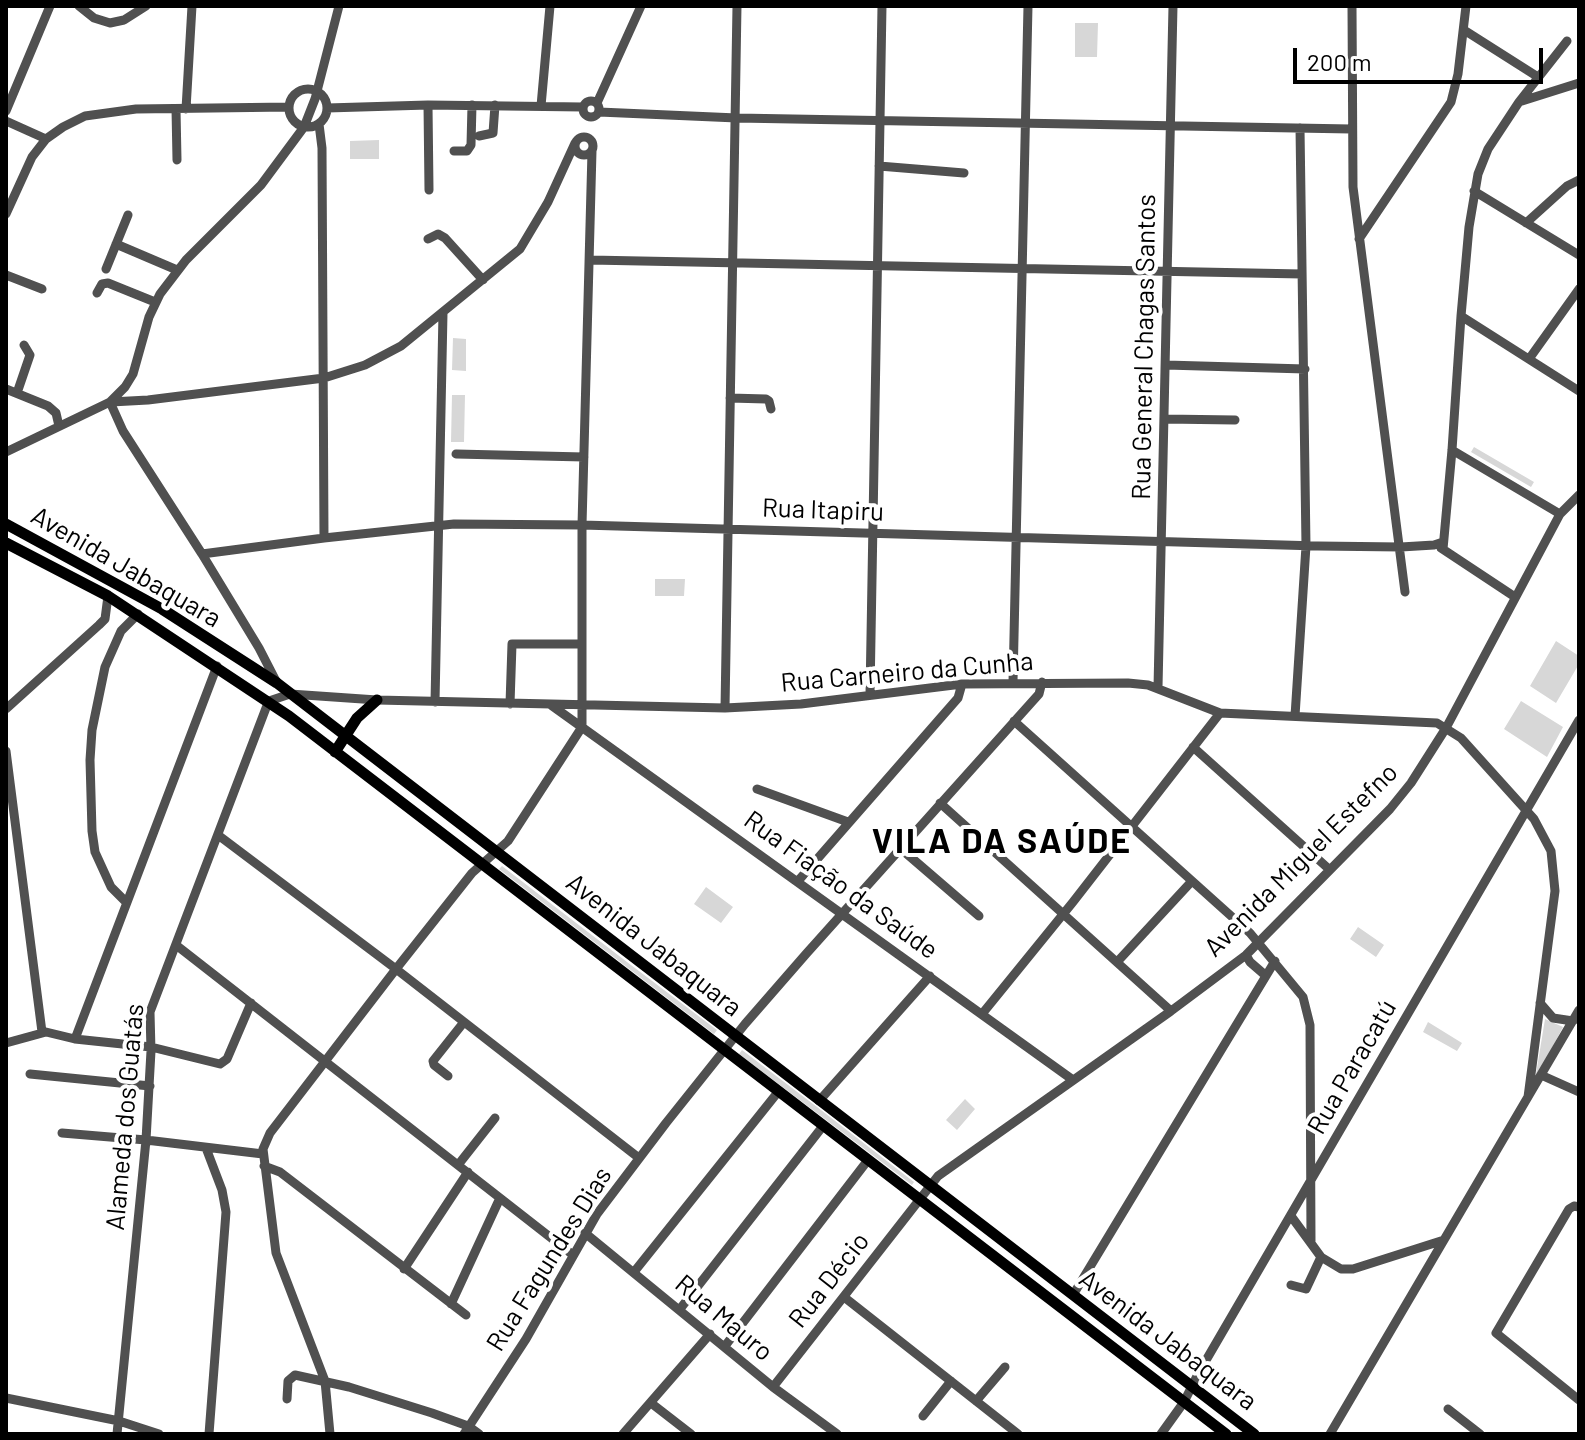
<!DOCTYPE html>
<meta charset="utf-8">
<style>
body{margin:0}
#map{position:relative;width:1585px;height:1440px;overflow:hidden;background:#fff;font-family:Barlow,sans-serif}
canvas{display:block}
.frame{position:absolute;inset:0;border:8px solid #000;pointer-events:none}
.scale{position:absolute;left:1293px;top:48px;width:250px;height:36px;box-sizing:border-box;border:4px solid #000;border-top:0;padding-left:10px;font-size:24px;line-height:28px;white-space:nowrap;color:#000;-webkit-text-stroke:6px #fff;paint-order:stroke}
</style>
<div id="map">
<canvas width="1585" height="1440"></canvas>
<div class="frame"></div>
<div class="scale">200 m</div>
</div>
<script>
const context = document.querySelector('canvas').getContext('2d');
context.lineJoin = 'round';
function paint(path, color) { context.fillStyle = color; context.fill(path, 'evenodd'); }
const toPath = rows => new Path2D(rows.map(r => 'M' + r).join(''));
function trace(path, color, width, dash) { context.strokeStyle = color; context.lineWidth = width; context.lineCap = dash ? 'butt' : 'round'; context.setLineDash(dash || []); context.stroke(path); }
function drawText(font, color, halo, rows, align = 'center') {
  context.font = font + ' Barlow,sans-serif'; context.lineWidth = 8; context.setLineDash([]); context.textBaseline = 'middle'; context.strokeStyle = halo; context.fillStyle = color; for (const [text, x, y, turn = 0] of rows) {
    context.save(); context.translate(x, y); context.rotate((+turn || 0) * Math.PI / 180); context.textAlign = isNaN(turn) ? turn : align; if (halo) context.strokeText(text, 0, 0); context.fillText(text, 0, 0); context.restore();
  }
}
const green = toPath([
 [1075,23,1098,23,1097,57,1075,57],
 [379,140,379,159,350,159,350,141],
 [453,338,466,339,466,371,452,370],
 [452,395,465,395,464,442,451,442],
 [1474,447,1534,482,1531,487,1471,452],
 [655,579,685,579,684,596,655,596],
 [1556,641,1579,656,1579,664,1556,703,1530,686],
 [1521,701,1563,727,1547,757,1504,729],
 [502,866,627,962,717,1030,714,1034,499,869],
 [706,887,733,907,721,923,694,904],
 [1358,927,1384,945,1376,957,1350,939],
 [1545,1019,1563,1027,1535,1080],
 [1428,1022,1462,1043,1457,1051,1423,1032],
 [742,1050,821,1110,914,1182,912,1185,739,1054],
 [965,1099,975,1109,957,1130,946,1120]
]);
const minor = toPath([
 [79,6,94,18,110,23,124,20,146,6],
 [1352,6,1353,187,1405,592],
 [1464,30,1538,77],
 '289 108a19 19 0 1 1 38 0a19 19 0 1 1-38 0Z',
 '583 109a8 8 0 1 1 16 0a8 8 0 1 1-16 0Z',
 [1522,101,1579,83],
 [597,103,641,6],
 [428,105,429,190],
 [541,106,550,6],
 [327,108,428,105,583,107],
 [176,109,177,160],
 [186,109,192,6],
 [6,111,50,6],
 [599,112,737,118,1351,129],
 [6,121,46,139],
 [319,124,322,148,324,538],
 [479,136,493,133,495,105],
 '575 146a9 9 0 1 1 18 0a9 9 0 1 1-18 0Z',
 [454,151,467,151,471,145,472,105],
 [879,166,964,173],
 [1474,191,1579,255],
 [6,214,32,157,46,139,63,127,85,116,136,109,289,107],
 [1526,223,1567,186,1579,180],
 [428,239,438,234,445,238,483,280],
 [1359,239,1451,102,1458,74,1466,6],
 [116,244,177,270],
 [590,260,1302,274],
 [106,269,128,215],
 [6,275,42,289],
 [97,293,102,284,108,283,155,302],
 [1461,316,1579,391],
 [1529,359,1579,289],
 [1166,365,1305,369],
 [6,389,48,406,56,413,59,426],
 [17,393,30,355,24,345],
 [730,398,766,399,769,401,771,409],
 [110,402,123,431,202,554,259,648,277,683],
 [111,402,148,400,324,378,365,365,401,346,520,249,548,202,575,143],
 [1165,419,1235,420],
 [1452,450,1560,514],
 [6,452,110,402,125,387,133,374,149,317,160,294,186,260,261,185,304,127,315,99,339,6],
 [456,454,584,457],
 [1441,548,1515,597],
 [1443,549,1452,450,1461,316,1469,227,1478,174,1488,149,1519,102,1567,41],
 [202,554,324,538,454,524,582,525,1318,546,1401,547,1434,545,1443,542],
 [1013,682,1028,6],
 [1158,688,1173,6],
 [870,694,882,6],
 [435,702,443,313],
 [510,704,512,644,582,644],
 [551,705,1073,1080],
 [725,708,737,6],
 [6,709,99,625,105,619,108,596],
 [1295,716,1306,546,1300,128],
 [1014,721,1250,933,1303,997,1310,1025,1311,1241],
 [1193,747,1330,870],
 [6,751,42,1032],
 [757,789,848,822],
 [940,803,1171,1011],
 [218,835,396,969,639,1158],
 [900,848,979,916],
 [798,881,958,698,962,684],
 [126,902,111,887,95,852,92,831,90,760,92,730,105,667,121,631,138,614],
 [176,945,573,1255],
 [1246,955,1250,962,1265,975],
 [1118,961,1192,881],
 [1540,1003,1553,1018,1573,1021],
 [982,1014,1073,902,1220,713],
 [75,1039,217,666],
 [6,1043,46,1032,75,1039,151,1047,220,1064,227,1059,251,1003],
 [30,1074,150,1086],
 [1541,1075,1579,1092],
 [448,1076,434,1065,433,1061,464,1022],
 [819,1101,930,976],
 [62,1133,146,1140,263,1154],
 [206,1148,222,1190,226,1212,209,1434],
 [458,1165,495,1118],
 [264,1166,280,1172,466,1315],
 [1579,1207,1574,1206,1569,1209,1496,1333,1579,1400],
 [1291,1216,1321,1257,1341,1269,1353,1269,1444,1240],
 [585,1233,773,1387,837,1434],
 [404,1269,468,1172],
 [634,1272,778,1092],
 [1291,1285,1306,1289,1321,1257],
 [1073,1295,1275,961],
 [844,1297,1018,1434],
 [451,1304,500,1198],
 [680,1309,823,1126],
 [725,1346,868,1160],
 [773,1387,938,1176,1171,1011,1246,955,1390,809,1411,783,1446,728,1560,514,1579,495],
 [6,1398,119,1421,159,1434],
 [287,1399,288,1381,295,1375,349,1387,432,1413,468,1426,479,1434],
 [976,1401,1005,1367],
 [651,1403,691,1434],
 [1448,1409,1480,1434],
 [923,1416,951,1381],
 [117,1434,146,1140,151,1051,150,1012,266,708,272,700,290,694,377,700,725,708,801,704,962,684,1128,683,1148,685,1220,713,1437,723,1461,738,1534,819,1551,851,1555,891,1528,1097],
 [330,1434,325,1381,276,1253,263,1149,270,1133,396,969,472,873,508,841,582,727,582,525,592,151],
 [464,1434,526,1339,597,1214,666,1123,745,1024,806,954,1039,694,1042,682],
 [623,1434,710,1334],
 [1161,1434,1184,1402,1198,1374,1579,720],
 [1330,1434,1579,1010]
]);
const major = toPath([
 [6,524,162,609,277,683,1254,1434],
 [6,543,108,596,289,716,1226,1434],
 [335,752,357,718,377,700]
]);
const streetNames = [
 ["Rua General Chagas Santos",1144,347,-89],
 ["Rua Itapiru",823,510,2],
 ["Avenida Jabaquara",126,567,30],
 ["Rua Carneiro da Cunha",907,672,-5],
 ["Avenida Miguel Estefno",1301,860,-45],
 ["Rua Fiação da Saúde",841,885,36],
 ["Avenida Jabaquara",654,945,38],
 ["Rua Paracatú",1352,1067,-60],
 ["Alameda dos Guatás",125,1117,-85],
 ["Rua Fagundes Dias",549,1259,-58],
 ["Rua Décio",829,1280,-52],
 ["Rua Mauro",724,1318,40],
 ["Avenida Jabaquara",1168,1340,37]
];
const districtNames = [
 ["VILA DA SAÚDE",1002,842]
];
paint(green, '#d7d7d7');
trace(minor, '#505050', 9);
trace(major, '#000', 11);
drawText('26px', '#000', '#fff', streetNames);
context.letterSpacing = '2px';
drawText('bold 34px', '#000', '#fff', districtNames);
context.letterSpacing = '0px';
</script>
